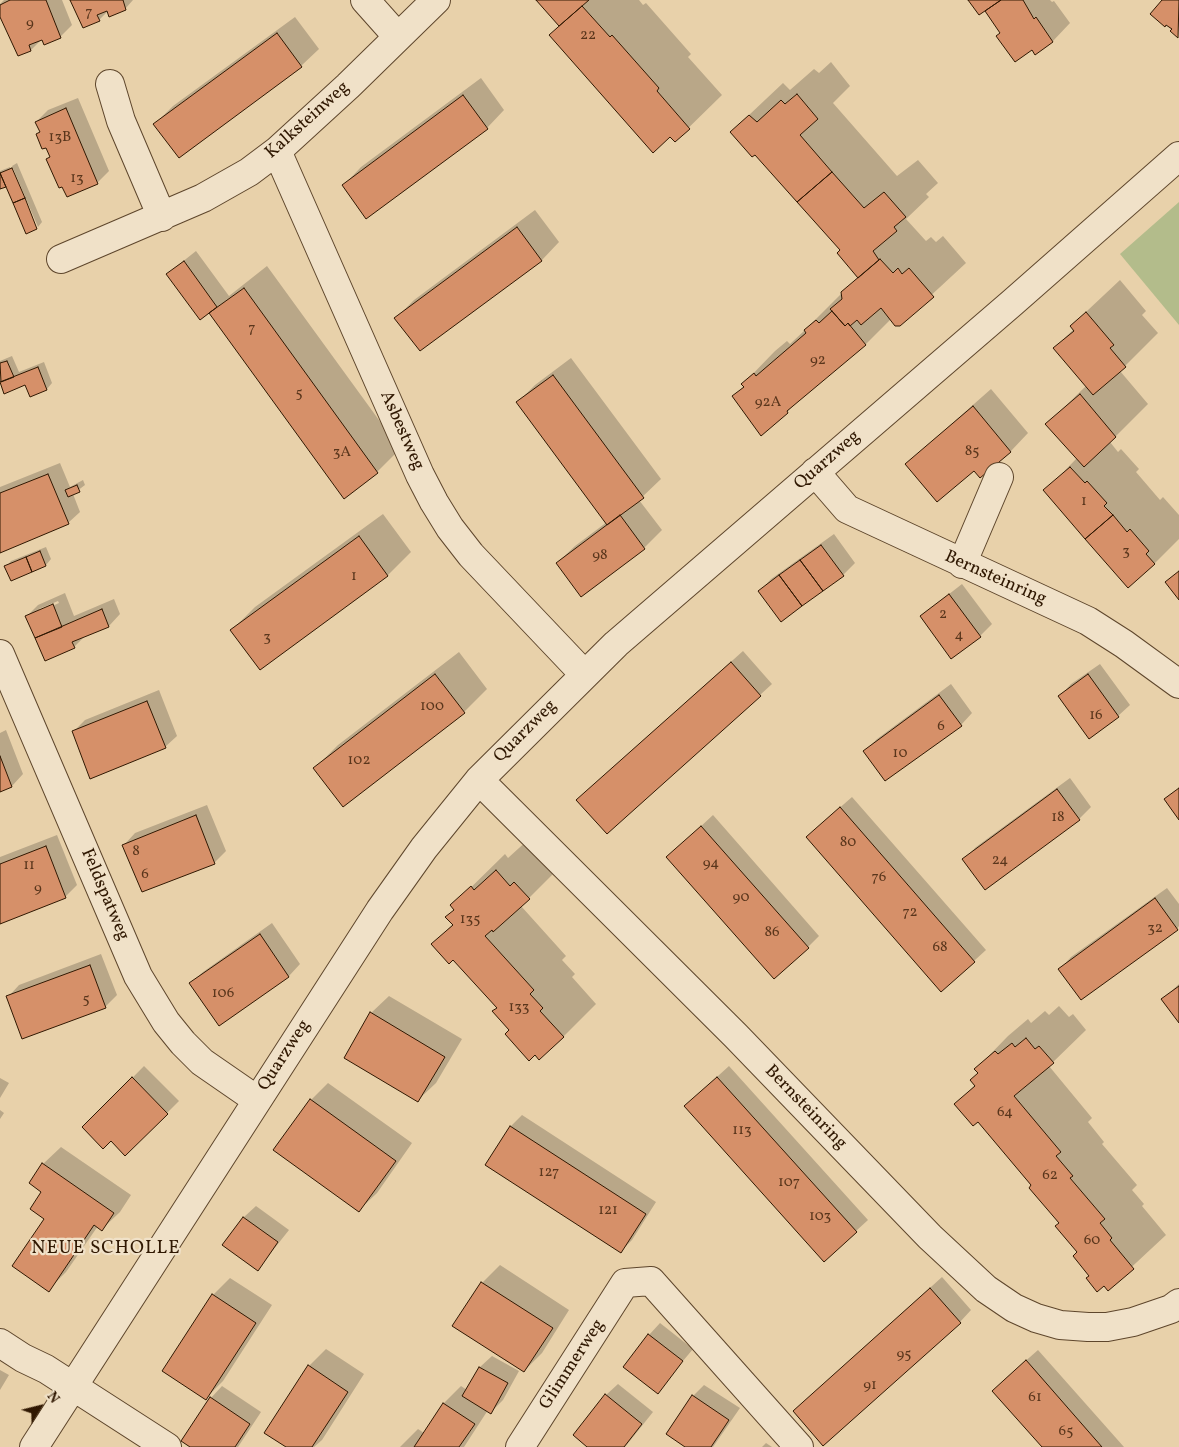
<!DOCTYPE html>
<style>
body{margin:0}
#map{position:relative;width:1179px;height:1447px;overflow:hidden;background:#e8d1aa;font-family:Vollkorn,serif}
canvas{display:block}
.north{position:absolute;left:15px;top:1382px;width:50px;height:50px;-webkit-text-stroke:4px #f0e1c8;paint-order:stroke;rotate:54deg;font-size:14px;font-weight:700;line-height:20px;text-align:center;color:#301802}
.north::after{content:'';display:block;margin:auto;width:18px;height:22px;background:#301802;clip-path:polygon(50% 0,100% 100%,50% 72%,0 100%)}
</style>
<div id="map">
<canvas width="1179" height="1447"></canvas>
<div class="north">N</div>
</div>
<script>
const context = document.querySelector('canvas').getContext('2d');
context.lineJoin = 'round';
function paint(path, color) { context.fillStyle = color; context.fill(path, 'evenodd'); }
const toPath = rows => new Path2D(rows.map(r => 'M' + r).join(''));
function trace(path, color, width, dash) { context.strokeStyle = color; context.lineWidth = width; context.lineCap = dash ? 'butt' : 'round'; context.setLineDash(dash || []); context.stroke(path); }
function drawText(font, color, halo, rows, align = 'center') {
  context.font = font + ' Vollkorn,serif'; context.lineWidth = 4.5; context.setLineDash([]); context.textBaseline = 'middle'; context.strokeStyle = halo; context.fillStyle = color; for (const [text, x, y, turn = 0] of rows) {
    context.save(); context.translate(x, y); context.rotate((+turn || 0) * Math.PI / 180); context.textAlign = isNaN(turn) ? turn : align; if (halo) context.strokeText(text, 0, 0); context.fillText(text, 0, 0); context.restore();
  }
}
const green = toPath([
 [1179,202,1179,325,1120,254]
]);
const shadow = toPath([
 [4,0,62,0,72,25,60,37,43,38,31,50,19,55,0,13,0,4],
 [72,0,133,0,125,9,108,11,99,20],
 [538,0,639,0,643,5,646,3,691,54,688,57,722,95,675,141,560,26],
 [970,0,1050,0,1052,2,1054,1,1070,23,1053,41,1036,53,1032,48,1001,33,985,9],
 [1164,0,1179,0,1178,37,1166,24],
 [295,17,319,49,301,66,155,124,173,106],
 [831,62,850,86,833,103,897,176,918,160,938,183,926,194,929,197,906,219,926,241,931,237,936,242,943,236,966,263,899,325,891,319,866,344,813,386,787,412,734,396,744,386,743,384,775,351,787,341,790,344,805,330,859,276,841,250,755,153,731,132,783,83,790,90,814,69,819,73],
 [481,78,504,110,487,128,344,185,361,167],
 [78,98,109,171,97,183,51,156,37,135,41,131,36,122,48,110],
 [17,163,42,222,38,227,12,166],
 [10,167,35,227,37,227,26,232,7,185,0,188,0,171],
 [535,210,559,242,542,260,420,350,396,318,414,300],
 [196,251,229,296,267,266,400,449,377,472,210,311,167,274],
 [1120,280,1146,311,1142,315,1158,333,1120,371,1148,404,1110,442,1118,452,1121,449,1139,469,1136,472,1160,500,1163,497,1179,515,1179,539,1154,564,1045,491,1077,458,1047,424,1086,386,1054,348,1074,329,1071,326],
 [12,356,19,372,44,362,52,383,47,389,31,396,26,384,4,392,0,381,0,361],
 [571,358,661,479,639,500,662,530,644,548,581,595,557,563,575,546,607,522,518,402,535,385],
 [991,389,1028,433,1011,451,980,477,974,470,906,464],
 [60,463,70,487,83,480,85,485,73,494,80,512,68,523,0,551,0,487],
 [383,514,411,552,388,575,232,630,255,607],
 [834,534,855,563,843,575,781,620,760,591,771,579],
 [46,547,51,559,46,565,11,579,6,567,11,561],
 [962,584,992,624,980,636,921,616],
 [65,593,74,616,114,599,120,614,109,626,86,635,74,647,27,616,38,605],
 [58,601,59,603,39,612,39,609],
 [743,651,772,684,760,695,589,789],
 [459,652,487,689,464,712,315,768,338,745],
 [1100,664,1130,705,1118,716,1060,696,1071,684],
 [951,684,972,713,961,725,865,751,877,739],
 [159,690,177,736,165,747,73,732,85,720],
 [6,730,23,774,12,786,0,790,0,733],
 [1070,778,1091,807,1079,819,985,888,964,859,976,847],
 [852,797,986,950,941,991,819,826],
 [207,805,226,851,214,863,124,845,135,833],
 [713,815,819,936,808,947,668,857],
 [57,835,77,885,65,897,0,923,0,857],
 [530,838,561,866,521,906,566,956,562,960,575,974,572,977,596,1004,563,1037,511,1030,498,1008,453,958,433,944,453,924,455,909,452,906,505,854,508,858],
 [1167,888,1179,904,1179,926,1177,929,1060,969,1071,957],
 [272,923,300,964,289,976,219,1024,191,983,203,972],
 [101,954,117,995,105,1007,8,997,19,985],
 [1179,984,1179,1021,1163,999],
 [389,996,462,1039,436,1083,418,1100,371,1013],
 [1059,1006,1069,1017,1073,1014,1086,1030,1049,1066,1092,1118,1088,1122,1104,1142,1102,1144,1137,1185,1132,1190,1144,1204,1142,1206,1166,1235,1108,1289,1078,1252,1033,1185,978,1120,956,1104,975,1085,979,1073,976,1069,1008,1036,1028,1019,1031,1023,1045,1011,1049,1015],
 [144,1066,179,1101,125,1155,111,1139,84,1127],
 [729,1066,868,1220,856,1231,697,1095],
 [0,1078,9,1083,0,1098],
 [328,1083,412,1143,377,1193,359,1210,311,1100],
 [0,1110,4,1113,0,1119],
 [522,1115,656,1202,632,1240,620,1252,510,1127],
 [61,1147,131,1195,120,1212,102,1229,98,1226,66,1272,48,1290,43,1164],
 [256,1206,289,1230,258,1269,224,1245,244,1217],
 [500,1265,569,1310,542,1353,524,1371,454,1326,482,1283],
 [942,1277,971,1310,960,1322,806,1400],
 [230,1278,272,1305,223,1381,206,1398,213,1295],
 [660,1323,693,1349,657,1392,649,1335],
 [326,1349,364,1374,322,1440,314,1447,288,1447,309,1366],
 [1038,1350,1124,1447,1044,1447,1005,1379],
 [492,1356,519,1371,503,1400,491,1412,488,1410,464,1447,400,1447,418,1429,424,1433,444,1403,461,1386,467,1390,480,1367],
 [0,1370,9,1375,0,1390],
 [618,1384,653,1412,625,1447,589,1447,606,1395],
 [704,1385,740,1408,713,1447,688,1447,693,1396],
 [222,1386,261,1412,238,1447,192,1447,182,1441,211,1398],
 [766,1443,772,1447,762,1447]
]);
const building = toPath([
 [10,0,46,0,61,38,44,45,42,40,29,45,31,51,18,56,0,17,0,5,10,0],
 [70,0,123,0,126,10,109,17,107,11,97,15,100,21,83,28,70,0],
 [536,0,589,0,559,26,536,0],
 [968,0,1001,0,979,15,968,0],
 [1001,0,1023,0,1034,19,1036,17,1053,42,1035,55,1032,50,1015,62,996,36,1000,33,985,11,1001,0],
 [1162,0,1179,0,1178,38,1170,31,1172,29,1166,25,1165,27,1150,14,1162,0],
 [582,6,610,37,612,35,659,88,657,91,690,129,675,142,670,137,653,153,549,35,582,6],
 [277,33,302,67,179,158,153,124,277,33],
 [797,94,818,119,800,135,832,172,797,202,755,155,752,157,730,132,749,115,757,122,781,100,785,104,797,94],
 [463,95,488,129,366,219,342,185,463,95],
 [66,108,98,184,67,197,62,187,59,188,46,159,50,157,46,148,42,149,36,134,40,132,35,122,66,108],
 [12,168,25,198,13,203,0,173,12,168],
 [832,172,864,208,884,192,906,217,894,227,897,231,873,251,879,260,858,278,837,253,840,250,797,202,832,172],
 [0,173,6,187,0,189,0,173],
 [25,198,37,229,26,234,13,203,25,198],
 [517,227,542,261,420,351,394,318,517,227],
 [880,259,893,273,898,268,902,274,909,268,934,297,900,326,895,326,881,308,861,325,857,320,850,326,848,323,845,326,830,309,842,299,841,292,880,259],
 [184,261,217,307,200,320,166,274,184,261],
 [244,288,378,473,344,499,209,313,244,288],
 [832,311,845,326,848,323,866,345,787,411,788,413,761,436,732,396,744,387,741,384,754,373,756,376,806,333,804,330,816,320,819,323,832,311],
 [1086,312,1114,345,1110,348,1126,367,1093,395,1053,348,1074,331,1070,326,1086,312],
 [7,361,14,377,1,382,0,363,7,361],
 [38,367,47,390,30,397,25,385,4,394,0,382,38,367],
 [553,375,644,498,607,525,516,402,553,375],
 [1080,394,1116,437,1084,467,1045,424,1080,394],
 [973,406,1011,452,980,478,974,471,937,502,905,464,973,406],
 [1070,467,1085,483,1087,481,1107,503,1104,506,1113,515,1085,539,1043,490,1070,467],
 [48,474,69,524,0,553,0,493,48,474],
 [77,485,80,492,68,497,65,490,77,485],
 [620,515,645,549,581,597,556,563,620,515],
 [1113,515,1127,532,1130,529,1149,551,1146,554,1155,564,1128,588,1085,539,1113,515],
 [359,536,388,576,260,670,230,630,359,536],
 [821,545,844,576,823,591,800,560,821,545],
 [40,551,46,566,32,572,26,557,40,551],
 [26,557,32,572,11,581,4,566,26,557],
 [800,560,823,591,802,606,779,575,800,560],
 [1179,571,1179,600,1165,582,1179,571],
 [779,575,802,606,781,622,758,591,779,575],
 [949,594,981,637,951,659,920,616,949,594],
 [53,604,62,627,35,638,25,616,53,604],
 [102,609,109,627,72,642,75,648,45,661,35,638,102,609],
 [731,662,761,696,607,834,576,800,731,662],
 [435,674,465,713,343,807,313,768,435,674],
 [1088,674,1119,717,1089,739,1058,696,1088,674],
 [939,695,962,726,885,781,863,751,939,695],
 [147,701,166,748,90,779,72,731,147,701],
 [0,756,12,787,0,792,0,756],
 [1179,788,1179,820,1164,799,1179,788],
 [1057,789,1080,820,985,890,962,859,1057,789],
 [840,807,975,962,941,992,806,837,840,807],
 [196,815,215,864,142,892,122,845,196,815],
 [701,826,809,948,774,979,666,857,701,826],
 [46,846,66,898,0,924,0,864,46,846],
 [496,870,510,886,514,882,530,899,493,932,492,930,485,936,534,990,530,994,543,1008,540,1011,564,1037,539,1060,535,1055,529,1061,505,1034,509,1030,492,1011,497,1008,453,960,449,964,431,944,453,925,445,917,454,910,450,905,471,886,474,890,496,870],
 [1155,898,1178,930,1081,1000,1058,969,1155,898],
 [260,934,289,977,219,1026,189,983,260,934],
 [90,965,106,1008,22,1039,6,996,90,965],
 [1179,986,1179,1023,1161,999,1179,986],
 [370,1012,445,1057,418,1102,344,1058,370,1012],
 [1026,1038,1035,1049,1039,1046,1054,1063,1014,1096,1061,1152,1056,1156,1073,1176,1070,1178,1105,1219,1100,1223,1112,1238,1110,1240,1134,1269,1108,1291,1104,1286,1097,1292,1086,1278,1089,1276,1073,1256,1077,1252,1055,1226,1059,1223,1029,1188,1031,1185,978,1122,973,1126,954,1104,975,1086,970,1080,978,1073,974,1069,995,1051,998,1054,1012,1043,1015,1047,1026,1038],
 [132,1077,168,1114,125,1156,111,1141,103,1149,82,1127,132,1077],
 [717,1077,857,1232,824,1262,684,1106,717,1077],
 [310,1099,396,1161,359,1212,273,1150,310,1099],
 [510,1126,646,1214,621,1253,485,1165,510,1126],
 [42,1163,114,1213,102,1231,94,1225,49,1292,12,1266,44,1219,30,1209,41,1192,29,1183,42,1163],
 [243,1217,278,1242,258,1271,222,1245,243,1217],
 [481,1282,553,1328,524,1372,452,1326,481,1282],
 [930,1288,961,1323,823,1446,793,1411,930,1288],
 [212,1294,256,1323,206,1400,162,1371,212,1294],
 [648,1334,683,1361,658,1394,623,1367,648,1334],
 [1026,1360,1102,1447,1042,1447,992,1391,1026,1360],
 [308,1365,348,1392,312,1447,286,1447,264,1433,308,1365],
 [479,1367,508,1383,491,1414,462,1396,479,1367],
 [605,1394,642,1424,624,1447,587,1447,573,1435,605,1394],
 [692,1395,729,1420,711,1447,685,1447,666,1434,692,1395],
 [210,1397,250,1424,235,1447,190,1447,181,1441,210,1397],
 [443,1403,475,1424,459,1447,414,1447,443,1403]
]);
const minor = toPath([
 [365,0,398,37],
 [110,84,121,121,162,217],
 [277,151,420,475,434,502,450,528,471,555,584,674],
 [61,259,203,198,249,172,277,151,348,86,436,0],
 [815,472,847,509,1088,621,1124,644,1179,684],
 [962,564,999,477],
 [0,654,138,976,166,1022,183,1043,202,1062,257,1100],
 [479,780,736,1036,930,1237,986,1289,1014,1308,1036,1318,1060,1325,1088,1327,1107,1327,1133,1322,1171,1309,1179,1303],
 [0,1343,23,1358,46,1369,167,1447],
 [34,1447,380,910,424,848,479,780,616,644,1012,303,1179,156],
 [520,1447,625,1283,651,1281,799,1447]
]);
const numberNames = [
 ["7",89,13],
 ["9",30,24],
 ["22",588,36],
 ["13B",60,138],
 ["13",77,179],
 ["7",252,329],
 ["92",818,361],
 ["5",299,394],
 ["92A",768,403],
 ["85",972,452],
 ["3A",342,453],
 ["1",1084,502],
 ["3",1126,552],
 ["98",600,556],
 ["1",354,577],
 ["2",943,615],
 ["4",959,636],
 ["3",267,638],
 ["100",432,707],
 ["16",1096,716],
 ["6",941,727],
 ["10",900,754],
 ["102",359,761],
 ["18",1058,818],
 ["80",848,843],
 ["8",136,852],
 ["24",1000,861],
 ["94",711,864],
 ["11",29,866],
 ["6",145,875],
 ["76",879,878],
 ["9",38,889],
 ["90",741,898],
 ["72",910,913],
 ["135",470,920],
 ["32",1155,929],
 ["86",772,933],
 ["68",940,948],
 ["106",223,994],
 ["5",86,1000],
 ["133",519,1008],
 ["64",1005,1113],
 ["113",742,1131],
 ["127",549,1173],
 ["62",1050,1176],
 ["107",789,1183],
 ["121",608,1211],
 ["103",820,1217],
 ["60",1092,1241],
 ["95",904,1355],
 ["91",870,1386],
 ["61",1035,1398],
 ["65",1066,1432]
];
const streetNames = [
 ["Kalksteinweg",308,121,-42],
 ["Asbestweg",401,431,66],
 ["Quarzweg",828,461,-41],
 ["Bernsteinring",995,579,24],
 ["Quarzweg",526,732,-45],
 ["Feldspatweg",104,895,67],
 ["Quarzweg",285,1056,-57],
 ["Bernsteinring",805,1108,46],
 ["Glimmerweg",573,1365,-57]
];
const neighbourhoodNames = [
 ["NEUE SCHOLLE",106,1250]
];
paint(green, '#b3bc8b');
paint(shadow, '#0003');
paint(building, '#d69069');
trace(building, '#301802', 1);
trace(minor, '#5e462c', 30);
trace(minor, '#f0e1c8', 28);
drawText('15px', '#5a361c', null, numberNames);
drawText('18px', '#301802', '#f0e1c8', streetNames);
context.letterSpacing = '1px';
drawText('19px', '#301802', '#f0e1c8', neighbourhoodNames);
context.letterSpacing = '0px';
</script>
